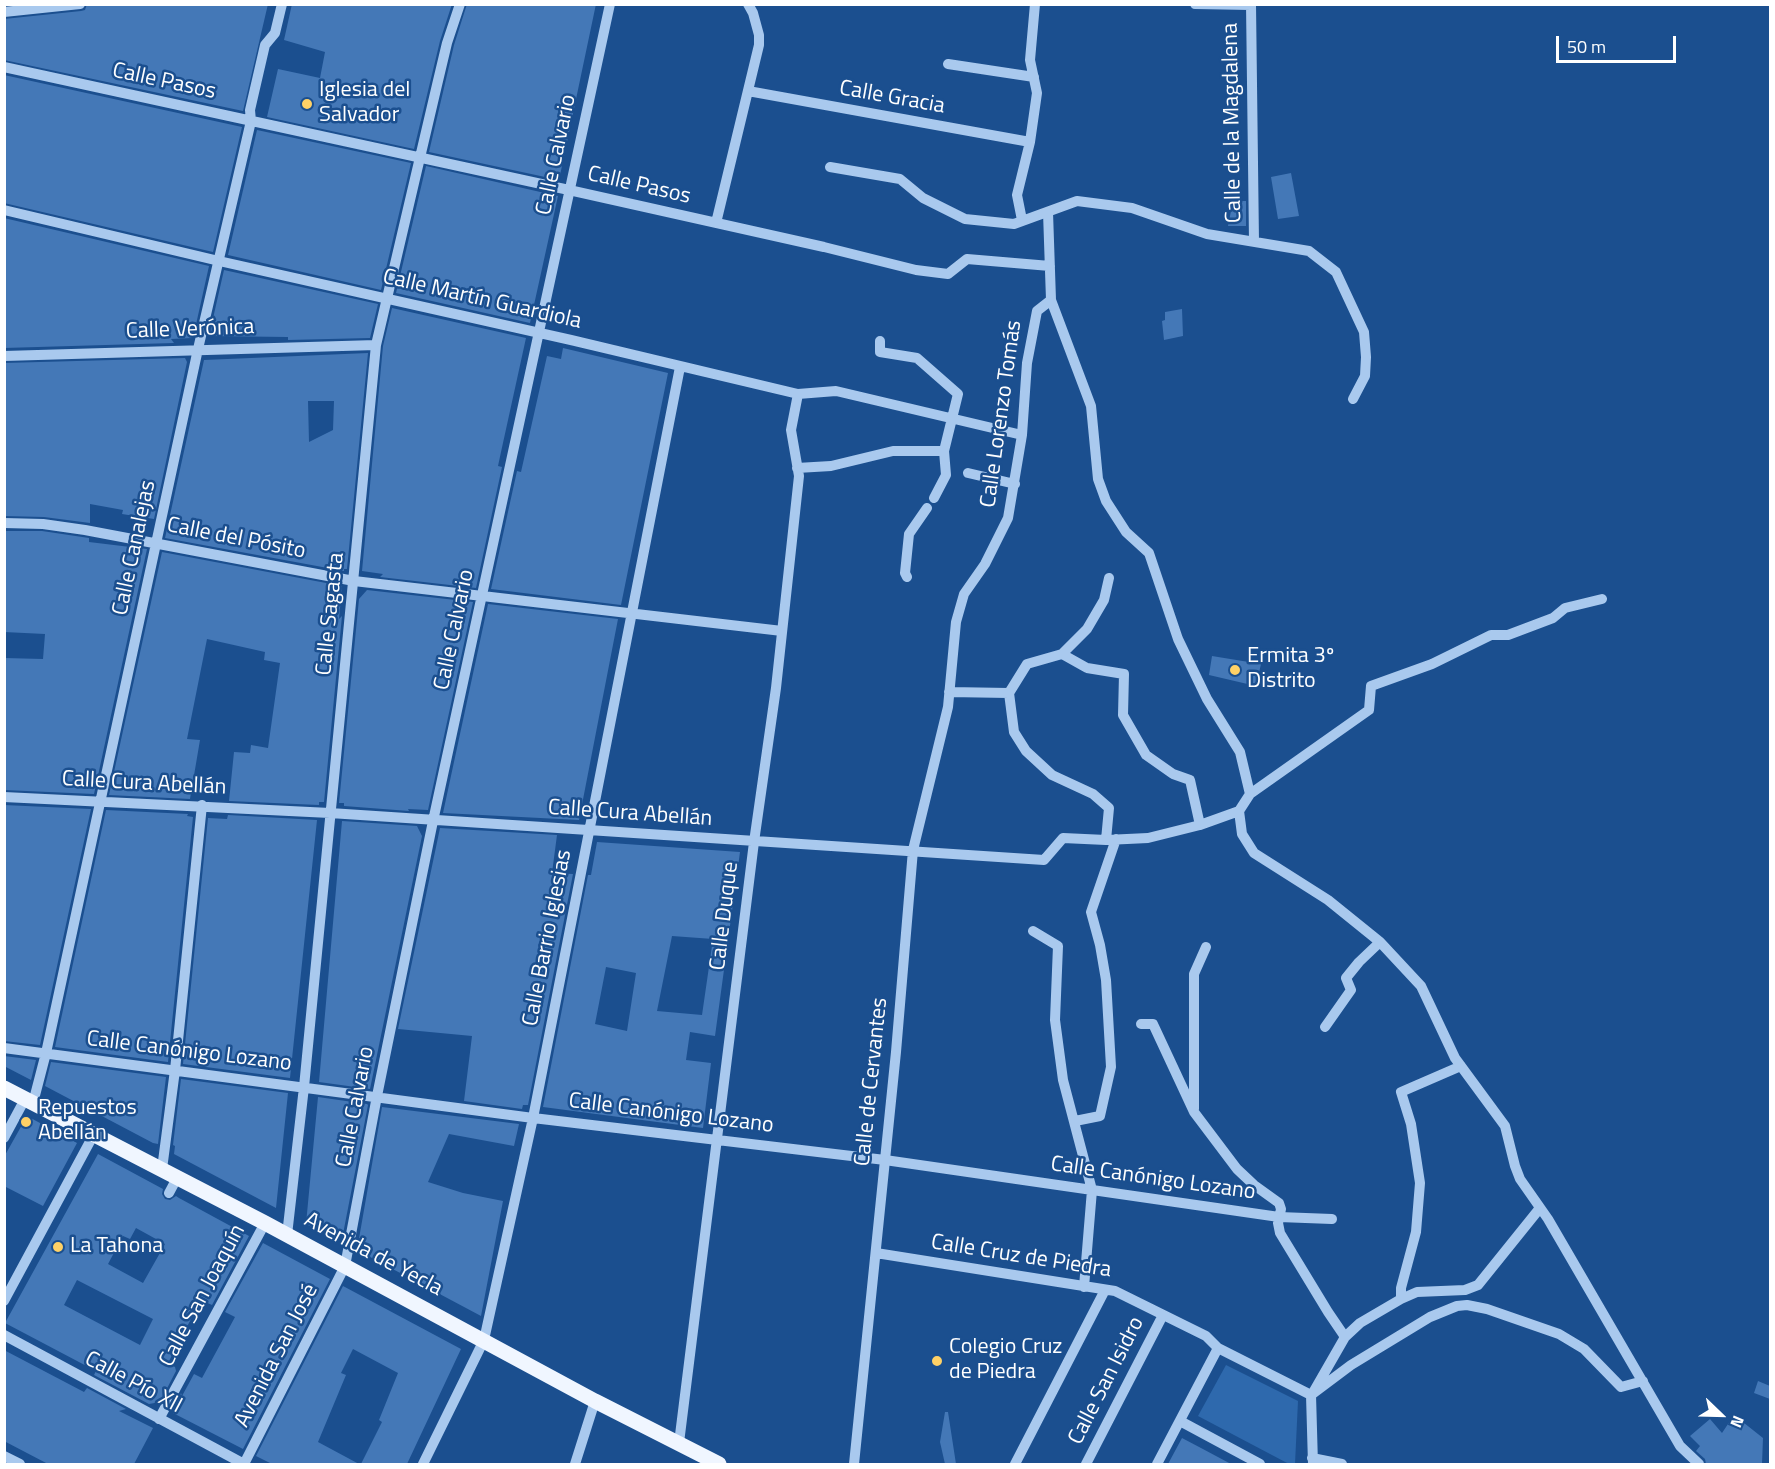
<!DOCTYPE html>
<meta charset="utf-8">
<style>
body{margin:0}
#map{position:relative;width:1775px;height:1469px;overflow:hidden;background:#1b4f8f;font-family:"Titillium Web",sans-serif}
canvas{display:block}
.frame{position:absolute;inset:0;border:6px solid #fff;pointer-events:none}
.north{position:absolute;left:1691px;top:1385px;width:60px;height:60px;-webkit-text-stroke:4px #1b4f8f;paint-order:stroke;rotate:113deg;font-size:16px;font-weight:700;line-height:24px;text-align:center;color:#fff}
.north::after{content:'';display:block;margin:auto;width:21px;height:27px;background:#fff;clip-path:polygon(50% 0,100% 100%,50% 72%,0 100%)}
.scale{position:absolute;left:1556px;top:36px;width:120px;height:27px;box-sizing:border-box;border:3px solid #fff;border-top:0;padding-left:8px;font-size:18px;line-height:21px;white-space:nowrap;color:#fff;-webkit-text-stroke:4px #1b4f8f;paint-order:stroke}
</style>
<div id="map">
<canvas width="1775" height="1469"></canvas>
<div class="frame"></div>
<div class="north">N</div>
<div class="scale">50 m</div>
</div>
<script>
const context = document.querySelector('canvas').getContext('2d');
context.lineJoin = 'round';
function paint(path, color) { context.fillStyle = color; context.fill(path, 'evenodd'); }
const toPath = rows => new Path2D(rows.map(r => 'M' + r).join(''));
function trace(path, color, width, dash) { context.strokeStyle = color; context.lineWidth = width; context.lineCap = dash ? 'butt' : 'round'; context.setLineDash(dash || []); context.stroke(path); }
function drawText(font, color, halo, rows, align = 'center') {
  context.font = font + ' "Titillium Web",sans-serif'; context.lineWidth = 5; context.setLineDash([]); context.textBaseline = 'middle'; context.strokeStyle = halo; context.fillStyle = color; for (const [text, x, y, turn = 0] of rows) {
    context.save(); context.translate(x, y); context.rotate((+turn || 0) * Math.PI / 180); context.textAlign = isNaN(turn) ? turn : align; if (halo) context.strokeText(text, 0, 0); context.fillText(text, 0, 0); context.restore();
  }
}
const green = toPath([
 [1226,1365,1298,1401,1295,1464,1289,1464,1198,1416]
]);
const building = toPath([
 [87,4,268,4,243,111,4,60,4,19,81,11,85,10],
 [292,4,452,4,440,41,414,149,267,117,278,69,320,78,325,52,284,40],
 [467,4,596,4,559,180,429,152,454,45],
 [4,75,242,127,213,252,4,203],
 [257,130,411,163,381,290,228,255],
 [426,166,558,196,530,323,396,293],
 [1291,173,1299,216,1278,219,1271,177],
 [1233,201,1246,201,1246,226,1228,226],
 [4,218,209,266,193,338,171,339,174,343,4,348],
 [224,270,378,304,370,338,288,340,288,337,209,336],
 [392,308,526,338,501,452,498,466,502,467,476,588,380,577,383,574,362,571,383,346],
 [1182,309,1183,336,1164,340,1162,321,1165,320,1165,312],
 [563,348,668,373,621,605,491,589,517,471,521,472,547,356,561,359],
 [368,353,347,569,344,569,344,571,165,538,204,360],
 [308,401,334,401,333,430,309,442],
 [185,358,187,362,154,519,122,514,123,510,90,504,90,523,44,517,4,516,4,363],
 [4,531,42,531,89,538,89,542,147,549,94,794,4,790,4,658,43,659,45,634,4,632],
 [162,552,342,586,339,619,342,616,324,802,319,802,319,805,229,801,234,752,250,753,251,745,268,748,280,663,264,660,265,652,207,639,187,739,200,740,190,799,109,795],
 [367,590,473,602,428,810,408,809,409,811,344,806,344,803,339,803,359,599],
 [488,604,618,619,579,820,443,813],
 [1212,656,1261,664,1256,686,1209,675],
 [4,805,91,809,40,1045,4,1041],
 [106,810,188,814,187,816,193,817,168,1062,55,1047],
 [228,815,317,820,290,1078,183,1064,208,818,227,819],
 [342,821,417,826,422,836,370,1089,319,1082],
 [440,828,557,835,552,873,573,874,528,1105,523,1105,522,1109,464,1101,472,1036,398,1029],
 [597,842,740,852,715,1036,690,1032,686,1060,711,1063,703,1128,543,1107,588,875,591,875],
 [672,936,713,939,702,1015,657,1011],
 [606,967,636,973,627,1031,595,1024],
 [4,1056,36,1060,31,1080,4,1066],
 [51,1062,166,1077,158,1144,153,1143,45,1086],
 [181,1079,288,1093,276,1208,174,1154,175,1146,173,1145],
 [318,1097,367,1104,368,1105,343,1234,337,1240,306,1224],
 [382,1107,519,1124,514,1146,449,1134,428,1182,463,1193,503,1201,481,1316,357,1250],
 [27,1116,77,1143,43,1206,4,1186,4,1157],
 [98,1154,163,1189,162,1194,165,1199,170,1200,176,1196,179,1198,249,1236,212,1305,201,1300,168,1363,175,1367,176,1371,160,1402,149,1404,94,1375,96,1371,5,1323],
 [136,1228,165,1244,143,1283,108,1264,123,1236,130,1239],
 [77,1280,153,1319,140,1345,64,1305],
 [263,1243,330,1279,243,1449,173,1413,182,1397,179,1398,181,1393,182,1396,194,1374,202,1378,228,1330,235,1317,225,1312],
 [343,1286,461,1349,407,1464,361,1464,382,1422,379,1420,398,1373,353,1349,341,1373,346,1375,318,1442,359,1464,272,1464,256,1456],
 [4,1350,84,1392,87,1388,126,1409,119,1411,153,1428,134,1464,48,1464,4,1441],
 [1758,1381,1770,1386,1770,1399,1754,1393],
 [945,1412,948,1412,956,1464,945,1464,940,1442],
 [1734,1415,1763,1438,1762,1464,1706,1464,1705,1459,1696,1451,1700,1446,1690,1436,1710,1419,1722,1433],
 [1182,1438,1201,1448,1231,1464,1168,1464]
]);
const minor = toPath([
 [1195,4,1251,5],
 [1251,4,1254,242],
 [4,12,80,4],
 [948,64,1034,77],
 [4,67,569,190,824,247,916,270,948,274,967,259,1050,266],
 [748,91,1030,142],
 [830,167,900,179,923,198,965,219,1014,224,1077,201,1132,208,1207,234,1309,251,1336,272,1364,332,1366,357,1365,376,1353,399],
 [4,210,219,261,571,340,798,394,836,391,1022,435],
 [1048,212,1051,300,1091,406,1098,479,1106,501,1126,532,1149,553,1178,639,1207,699,1240,752,1250,794],
 [1022,220,1017,195,1030,142,1037,93,1030,60,1035,4],
 [716,223,759,45,759,35,753,13,748,4],
 [4,356,376,345],
 [797,468,831,466,893,451,944,451,958,394,917,358,880,352,880,341],
 [968,473,1015,484],
 [934,498,946,475,944,451],
 [4,523,43,524,85,530,354,581,782,631],
 [907,577,905,573,909,534,927,508],
 [1062,654,1087,629,1104,600,1109,578],
 [949,692,1009,693,1014,732,1026,751,1052,775,1093,794,1109,808,1106,840],
 [1009,693,1027,664,1062,654,1087,668,1124,674,1123,715,1146,755,1173,774,1190,780,1200,825],
 [4,797,330,813,1044,860,1063,838,1106,840,1148,838,1200,825,1239,811],
 [1239,811,1242,834,1254,853,1328,900,1380,942,1421,986,1455,1058,1505,1126,1515,1166,1520,1179,1548,1219,1680,1446,1699,1464],
 [1239,811,1250,794,1369,710,1371,686,1432,664,1491,635,1508,635,1553,618,1565,608,1602,599],
 [1033,931,1058,946,1055,1020,1063,1080,1092,1190,1084,1287],
 [1141,1024,1153,1024,1194,1112,1237,1169,1254,1185,1279,1203,1281,1209,1278,1223,1280,1233,1328,1312,1345,1337],
 [1325,1027,1351,990,1346,978,1359,962,1380,942],
 [4,1048,533,1118,885,1160,1279,1217,1332,1219],
 [33,1103,46,1053,198,349,251,121,250,110,265,45,275,33,282,4],
 [1194,1109,1194,974,1206,947],
 [1075,1121,1100,1116,1111,1067,1106,980,1100,945,1091,912,1116,839],
 [4,1138,25,1099],
 [162,1169,175,1070,202,805],
 [169,1193,177,1178],
 [287,1235,304,1087,376,345,437,85,447,43,460,4],
 [876,1253,1115,1291,1206,1336,1218,1348,1311,1395,1313,1464],
 [1401,1299,1401,1288,1416,1232,1420,1183,1411,1124,1401,1092,1461,1066],
 [4,1301,94,1134],
 [4,1335,244,1464],
 [1314,1391,1345,1337,1360,1323,1401,1299,1417,1292,1465,1290,1478,1285,1540,1208],
 [1311,1395,1351,1365,1430,1317,1457,1306,1467,1305,1487,1309,1559,1334,1584,1349,1621,1387,1643,1381],
 [159,1419,265,1223],
 [1180,1421,1260,1464],
 [679,1443,754,842,776,688,799,476,791,430,798,394],
 [4,1456,20,1464],
 [1312,1458,1342,1464],
 [244,1464,345,1266,377,1096,433,821,610,4],
 [423,1464,484,1340,533,1118,680,367],
 [575,1464,595,1401],
 [854,1464,896,1052,913,850,948,707,956,622,964,594,985,564,1008,518,1022,435,1027,363,1037,311,1051,300],
 [1015,1464,1105,1290],
 [1086,1464,1163,1315],
 [1157,1464,1218,1348]
]);
const major = toPath([
 [4,1088,265,1223,595,1401,719,1464]
]);
const markers = [
 [307,104,6,"#ffd166"],
 [1235,670,6,"#ffd166"],
 [26,1122,6,"#ffd166"],
 [58,1247,6,"#ffd166"],
 [937,1361,6,"#ffd166"]
];
const streetNames = [
 ["Calle Pasos",164,82,12],
 ["Calle Gracia",892,98,10],
 ["Calle de la Magdalena",1233,123,-91],
 ["Calle Calvario",557,155,-78],
 ["Calle Pasos",639,186,13],
 ["Calle Martín Guardiola",482,300,13],
 ["Calle Verónica",190,330,-2],
 ["Calle Lorenzo Tomás",1002,414,-82],
 ["Calle del Pósito",236,539,11],
 ["Calle Canalejas",135,548,-78],
 ["Calle Sagasta",331,614,-84],
 ["Calle Calvario",455,630,-78],
 ["Calle Cura Abellán",144,784,3],
 ["Calle Cura Abellán",630,814,4],
 ["Calle Duque",725,916,-83],
 ["Calle Barrio Iglesias",548,938,-79],
 ["Calle Canónigo Lozano",189,1052,7],
 ["Calle de Cervantes",872,1082,-84],
 ["Calle Calvario",356,1107,-79],
 ["Calle Canónigo Lozano",671,1114,7],
 ["Calle Canónigo Lozano",1153,1179,8],
 ["Avenida de Yecla",373,1255,28],
 ["Calle Cruz de Piedra",1021,1257,9],
 ["Calle San Joaquín",203,1296,-62],
 ["Avenida San José",277,1356,-63],
 ["Calle San Isidro",1107,1381,-63],
 ["Calle Pío XII",133,1383,28]
];
const poiNames = [
 ["Iglesia del",319,91],
 ["Salvador",319,116],
 ["Ermita 3º",1247,657],
 ["Distrito",1247,682],
 ["Repuestos",38,1109],
 ["Abellán",38,1134],
 ["La Tahona",70,1247],
 ["Colegio Cruz",949,1348],
 ["de Piedra",949,1373]
];
paint(green, '#2e69ad');
paint(building, '#4478b7');
trace(minor, '#a9c9ee', 10);
trace(major, '#f0f6ff', 15);
for (const [x, y, r, color] of markers) { const dot = new Path2D(); dot.arc(x, y, r, 0, 2 * Math.PI); context.fillStyle = color; context.fill(dot); trace(dot, '#1b4f8f', 2); }
drawText('22px', '#fff', '#1b4f8f', streetNames);
drawText('22px', '#fff', '#1b4f8f', poiNames, 'left');
</script>
